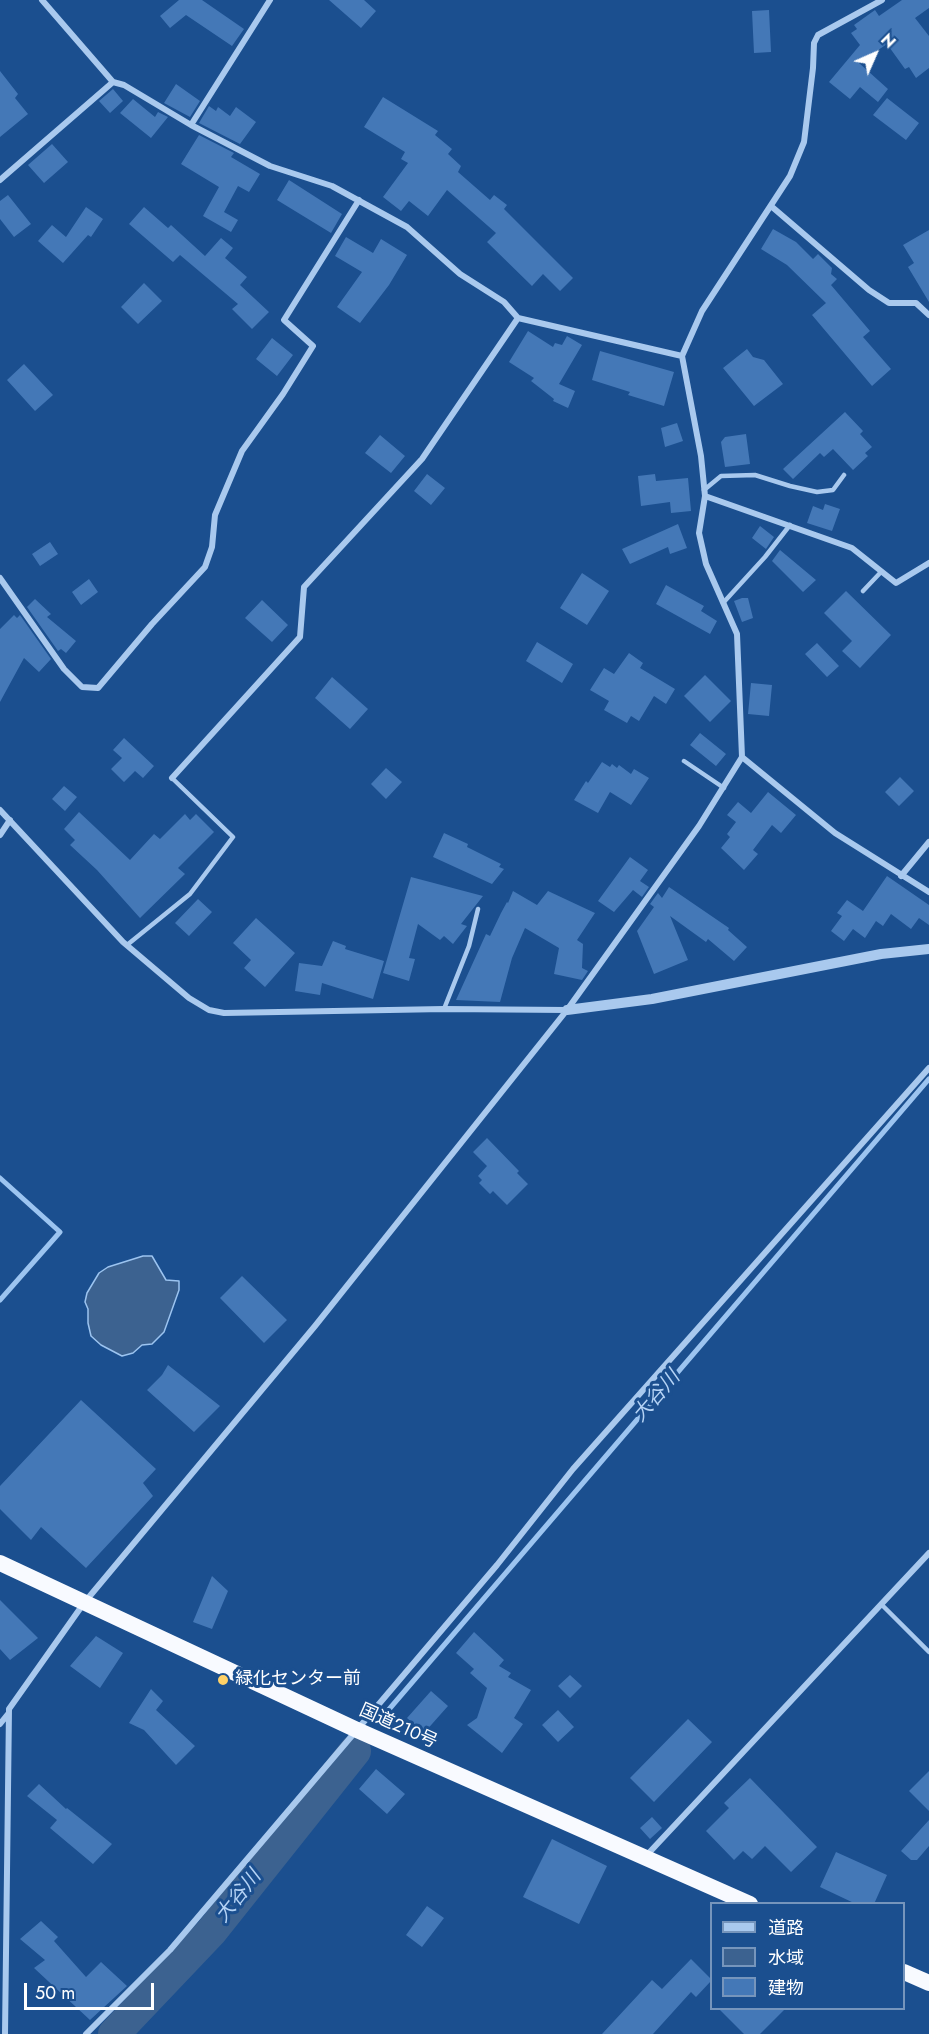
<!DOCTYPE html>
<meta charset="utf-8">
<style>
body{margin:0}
#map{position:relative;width:929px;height:2034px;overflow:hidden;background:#1b4f8f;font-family:Jost,"Noto Sans JP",sans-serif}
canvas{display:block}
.legend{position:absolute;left:710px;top:1902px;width:195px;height:108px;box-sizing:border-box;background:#1b4f8f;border:2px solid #7695bc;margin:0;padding:8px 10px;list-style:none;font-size:18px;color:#fff}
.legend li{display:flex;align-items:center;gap:12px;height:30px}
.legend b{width:30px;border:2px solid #7695bc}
.north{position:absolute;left:845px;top:24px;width:60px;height:60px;-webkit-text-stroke:4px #1b4f8f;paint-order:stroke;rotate:45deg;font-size:16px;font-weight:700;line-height:24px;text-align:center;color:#fff}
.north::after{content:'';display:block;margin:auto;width:21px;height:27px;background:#fff;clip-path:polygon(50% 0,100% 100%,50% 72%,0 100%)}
.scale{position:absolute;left:24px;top:1983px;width:130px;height:27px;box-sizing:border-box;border:3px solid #fff;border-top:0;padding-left:8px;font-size:18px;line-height:21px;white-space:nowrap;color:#fff;-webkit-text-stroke:4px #1b4f8f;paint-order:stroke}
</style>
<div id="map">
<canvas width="929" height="2034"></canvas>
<ul class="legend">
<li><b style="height:8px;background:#a9c9ee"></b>道路</li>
<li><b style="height:16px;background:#3c6290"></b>水域</li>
<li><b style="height:16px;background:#4478b7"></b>建物</li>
</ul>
<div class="north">N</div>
<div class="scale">50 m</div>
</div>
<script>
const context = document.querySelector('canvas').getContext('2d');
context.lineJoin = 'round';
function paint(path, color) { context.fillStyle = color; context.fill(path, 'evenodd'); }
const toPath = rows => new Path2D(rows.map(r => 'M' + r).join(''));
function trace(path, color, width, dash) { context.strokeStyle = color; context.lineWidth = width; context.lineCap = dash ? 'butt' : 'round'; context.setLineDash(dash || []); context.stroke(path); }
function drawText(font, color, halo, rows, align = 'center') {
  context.font = font + ' Jost,"Noto Sans JP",sans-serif'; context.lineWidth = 6; context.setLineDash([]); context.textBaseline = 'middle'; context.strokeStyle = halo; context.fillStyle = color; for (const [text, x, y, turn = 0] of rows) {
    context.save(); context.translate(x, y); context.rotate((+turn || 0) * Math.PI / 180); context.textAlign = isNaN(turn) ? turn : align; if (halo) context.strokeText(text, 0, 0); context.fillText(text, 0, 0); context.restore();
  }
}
const water = toPath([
 [143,1256,152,1256,166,1280,179,1281,179,1290,164,1332,152,1344,142,1345,133,1353,122,1356,101,1345,91,1336,88,1323,88,1309,85,1302,87,1293,99,1273,108,1267,143,1256]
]);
const stream = toPath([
 [0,1178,60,1232,0,1300],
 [385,1714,929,1079]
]);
const river = toPath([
 [114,2034,211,1932,355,1751]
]);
const building = toPath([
 [179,0,202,0,244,29,232,46,186,15,170,28,160,16],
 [329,0,364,0,376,11,361,28],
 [902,0,929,0,929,8,915,18,929,36,929,68,916,78,909,67,905,69,887,44,859,63,888,89,878,102,860,87,850,99,829,82,860,45,851,33,857,29,854,25,875,10,879,16],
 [769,10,771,52,754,53,752,11],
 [0,71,18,94,15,98,28,114,0,137],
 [176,84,200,101,190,117,164,103],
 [113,89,123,101,110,113,99,101],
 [383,97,438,131,435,135,452,149,448,154,461,166,458,172,490,200,494,195,507,205,504,209,573,278,560,291,543,274,532,286,487,242,496,233,447,190,428,216,409,201,401,211,383,197,408,163,401,159,405,152,364,127],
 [887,98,919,123,906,140,873,115],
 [133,99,155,117,158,112,168,117,151,138,120,113],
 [209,106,216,111,218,107,230,116,236,107,256,122,240,144,199,123],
 [199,135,234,153,231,157,260,174,249,192,238,186,224,212,238,220,231,232,203,216,219,187,181,164],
 [52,144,68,162,44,183,28,165],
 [289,180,342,214,331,233,277,200],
 [8,195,31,224,14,237,0,219,0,201],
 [86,207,103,219,91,237,88,235,63,263,38,241,52,225,66,237],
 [144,207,168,228,171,225,205,256,221,238,233,248,225,258,247,277,240,285,269,312,252,329,232,309,238,304,180,255,173,262,129,224],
 [773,229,796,242,813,259,818,254,832,268,831,274,837,279,831,285,870,331,863,337,891,369,872,386,812,315,826,303,787,265,761,249],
 [929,230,929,302,908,267,914,263,903,245],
 [346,237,373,253,381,239,407,255,389,285,360,323,337,307,362,272,335,256],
 [144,283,162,301,138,324,121,307],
 [528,331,553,347,555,343,562,345,567,336,582,345,559,384,575,391,568,408,553,401,554,399,531,381,534,378,509,362],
 [272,338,293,355,277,376,256,359],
 [747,349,753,357,764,360,783,384,754,406,723,368],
 [600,351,674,372,664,406,628,395,630,392,592,380],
 [24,364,53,395,35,411,7,380],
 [845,412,863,431,860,434,872,447,865,453,868,456,853,470,833,449,824,457,820,453,793,479,783,469],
 [677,423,683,441,665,447,661,428],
 [746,434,750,464,725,467,721,442,725,437],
 [380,435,405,456,391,473,365,453],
 [427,474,445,488,431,505,414,491],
 [655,474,656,481,688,478,691,511,671,513,670,502,641,506,638,476],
 [825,504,840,509,832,531,807,523,813,506,823,510],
 [678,524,687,548,670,554,668,547,630,564,622,549],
 [760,526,774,537,766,549,752,538],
 [50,542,58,554,40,566,32,554],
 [780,550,816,580,803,592,772,561],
 [582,573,609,591,587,625,560,608],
 [89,579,98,592,81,605,72,592],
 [666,585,704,606,701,611,717,621,710,634,656,604],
 [846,591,891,635,860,668,842,651,852,641,824,613],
 [742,598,748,598,753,618,742,622,734,601],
 [35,599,51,614,47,617,76,641,66,653,61,649,58,651,27,607],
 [262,600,288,625,272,642,245,618],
 [14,615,17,618,20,615,51,659,39,672,24,658,0,702,0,629],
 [537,642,573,664,562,683,526,661],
 [817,643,839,666,827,677,805,654],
 [629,653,643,663,640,668,675,689,666,704,654,696,639,721,631,716,627,723,604,710,609,701,590,690,604,668,614,674],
 [705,675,731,701,710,722,684,696],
 [332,677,368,709,350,729,315,698],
 [751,683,772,685,769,716,748,714],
 [700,733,726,754,716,766,690,745],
 [124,738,154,766,143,778,135,771,124,782,111,769,122,758,113,750],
 [602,762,610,767,612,764,617,768,619,765,631,774,634,769,649,778,631,805,610,792,598,813,574,800,586,781,588,783],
 [386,768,402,782,386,799,371,784],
 [900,777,914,791,899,806,885,792],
 [64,786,77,797,65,811,52,799],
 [768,792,796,815,781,833,772,825,753,850,758,854,744,870,721,848,730,837,727,834,736,822,727,815,738,802,751,813],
 [79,812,130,860,154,834,160,839,185,814,190,820,196,814,214,832,178,868,185,874,140,918,97,870,70,845,75,840,64,829],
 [444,833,468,844,467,847,501,864,499,867,504,869,492,884,433,857],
 [630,857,648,870,640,881,649,887,642,897,633,890,614,912,598,901],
 [887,876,929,905,929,925,919,918,911,929,891,914,883,926,876,921,865,938,853,929,844,941,831,931,842,916,837,913,847,900,863,911],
 [411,877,483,896,461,924,467,926,453,944,444,936,440,940,418,924,409,958,415,959,409,981,383,973],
 [669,887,729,928,728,930,747,947,734,961,708,939,706,942,670,916,688,960,654,974,637,931,654,907,650,904,658,893,662,898],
 [513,891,537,905,548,891,595,913,577,940,583,944,582,968,588,971,582,980,554,974,559,948,525,928,512,958,500,1002,456,1000,486,934,490,936,501,913,507,902,508,903],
 [198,899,212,912,189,936,175,923],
 [256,918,295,953,265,987,244,968,251,960,233,943],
 [333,941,346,946,345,949,384,961,373,999,322,983,320,995,295,991,299,963,322,966],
 [487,1138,519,1171,517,1173,528,1184,507,1205,493,1191,490,1194,479,1183,482,1180,478,1176,487,1166,473,1152],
 [242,1276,287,1320,264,1343,220,1298],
 [168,1365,220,1406,194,1432,147,1390,162,1375],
 [81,1400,156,1469,143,1483,153,1496,86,1568,41,1527,31,1540,0,1509,0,1486],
 [212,1576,228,1591,212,1629,193,1622],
 [0,1600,38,1638,10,1660,0,1649],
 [474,1632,504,1660,499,1666,511,1673,508,1677,531,1690,514,1718,523,1724,502,1753,467,1725,477,1718,487,1688,470,1673,474,1669,456,1653],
 [96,1636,123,1653,100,1688,70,1666],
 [570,1675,582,1686,570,1698,558,1686],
 [151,1689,163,1701,156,1710,195,1746,176,1765,144,1730,129,1723],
 [431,1691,448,1706,424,1733,407,1718],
 [558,1710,574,1727,558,1742,542,1725],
 [688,1719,712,1742,654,1802,630,1778],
 [376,1769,405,1794,387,1814,359,1789],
 [929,1771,929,1811,909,1791],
 [750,1778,817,1847,791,1872,765,1846,752,1859,743,1851,734,1860,706,1831,729,1808,724,1803],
 [39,1784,66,1809,67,1808,112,1844,93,1864,50,1828,57,1820,27,1796],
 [652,1817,662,1828,650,1839,640,1828],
 [929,1820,929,1846,917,1860,911,1860,901,1851],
 [552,1839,607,1866,579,1924,523,1897],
 [836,1852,887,1875,874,1904,856,1904,820,1887],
 [427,1906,444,1918,422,1947,406,1935],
 [41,1921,58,1937,54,1941,86,1977,101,1962,127,1986,90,2020,34,1968,45,1960,20,1939],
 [691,1959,711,1979,711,1981,696,1997,691,1992,653,2034,602,2034,652,1980,662,1989],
 [718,2008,786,2008,760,2034,744,2034]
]);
const service = toPath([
 [704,490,721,476,755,475,790,486,817,492,833,490,844,475],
 [863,591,881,572],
 [723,603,765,557,790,525],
 [684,761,724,788],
 [127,945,190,894,233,837,172,778],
 [444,1009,469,946,478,909],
 [881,1604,929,1652]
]);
const minor = toPath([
 [42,0,113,82,124,85,191,125,270,166,332,186,407,227,460,274,504,302,518,318,682,356],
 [191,125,270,0],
 [0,180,113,82],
 [771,206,869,290,889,303,916,303,929,315],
 [705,496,852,548,896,583,929,563],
 [0,578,64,669,82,687,98,688,152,624,205,567,212,547,215,515,242,451,283,394,313,346,284,320,359,200],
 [742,757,835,833,929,892],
 [172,778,300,637,304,587,422,459,518,318],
 [0,810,123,942,189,998,209,1010,224,1013,444,1009,567,1010],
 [0,835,10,820],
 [901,876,929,842],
 [0,1724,8,1714],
 [646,1856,929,1553],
 [5,2034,9,1709,84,1603,315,1326,567,1010,699,826,742,757,737,634,706,564,699,533,705,496,701,456,682,356,702,311,790,176,804,142,813,68,814,43,818,35,882,0],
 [86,2034,170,1950,497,1565,573,1469,929,1068]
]);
const tertiary = toPath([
 [567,1010,652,999,881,954,929,949]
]);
const trunk = toPath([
 [0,1563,357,1730,750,1904],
 [904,1972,929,1983]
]);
const markers = [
 [223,1680,6,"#ffd166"]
];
const poiNames = [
 ["緑化センター前",235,1680]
];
const streetNames = [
 ["国道210号",398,1727,24]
];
const waterNames = [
 ["大谷川",657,1397,-49],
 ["大谷川",239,1897,-52]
];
paint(water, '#3c6290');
trace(water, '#9cc4f0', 1.5);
trace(stream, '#9cc4f0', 5);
trace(river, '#3c6290', 32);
paint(building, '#4478b7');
trace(service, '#a9c9ee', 4.5);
trace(minor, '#a9c9ee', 6);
trace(tertiary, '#a9c9ee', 10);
trace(trunk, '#f8faff', 16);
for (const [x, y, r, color] of markers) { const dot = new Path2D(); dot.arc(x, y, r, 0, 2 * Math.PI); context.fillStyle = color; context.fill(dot); trace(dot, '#1b4f8f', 2); }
drawText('18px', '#fff', '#1b4f8f', poiNames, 'left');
drawText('18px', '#fff', '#1b4f8f', streetNames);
drawText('italic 20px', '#b5d3f5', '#1b4f8f', waterNames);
</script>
